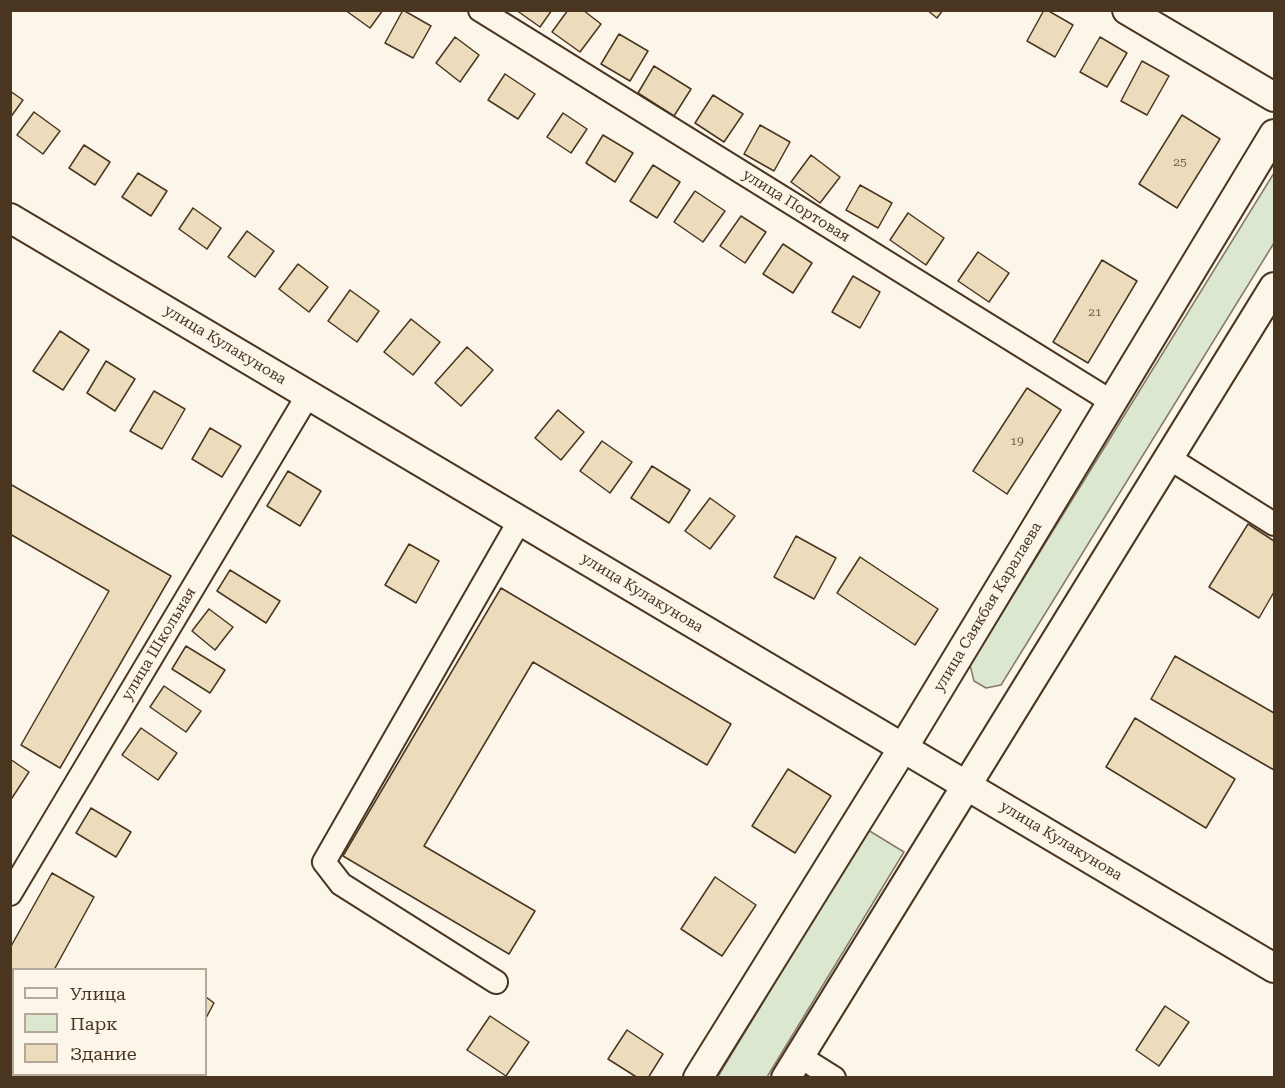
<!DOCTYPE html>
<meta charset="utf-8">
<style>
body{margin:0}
#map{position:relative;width:1285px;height:1088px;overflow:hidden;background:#fbf6e9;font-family:"Roboto Serif",serif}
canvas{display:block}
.frame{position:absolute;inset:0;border:12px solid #4a3520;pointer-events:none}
.legend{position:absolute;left:12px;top:968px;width:195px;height:108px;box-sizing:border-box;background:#fbf6e9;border:2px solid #b4a999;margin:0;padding:8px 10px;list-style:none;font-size:18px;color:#4a3520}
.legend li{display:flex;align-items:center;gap:12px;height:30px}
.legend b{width:30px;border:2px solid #b4a999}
</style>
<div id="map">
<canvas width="1285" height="1088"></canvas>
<div class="frame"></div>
<ul class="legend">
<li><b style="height:8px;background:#fbf6e9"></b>Улица</li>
<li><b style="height:16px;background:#dce7d0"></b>Парк</li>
<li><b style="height:16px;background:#ecdcbc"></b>Здание</li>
</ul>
</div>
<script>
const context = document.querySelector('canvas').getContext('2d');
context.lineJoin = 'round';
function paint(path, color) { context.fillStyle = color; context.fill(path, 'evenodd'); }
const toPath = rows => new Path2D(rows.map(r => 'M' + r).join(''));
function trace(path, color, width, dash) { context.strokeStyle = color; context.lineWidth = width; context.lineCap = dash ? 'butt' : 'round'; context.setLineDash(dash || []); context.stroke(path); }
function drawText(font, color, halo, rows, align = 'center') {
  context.font = font + ' "Roboto Serif",serif'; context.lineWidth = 4.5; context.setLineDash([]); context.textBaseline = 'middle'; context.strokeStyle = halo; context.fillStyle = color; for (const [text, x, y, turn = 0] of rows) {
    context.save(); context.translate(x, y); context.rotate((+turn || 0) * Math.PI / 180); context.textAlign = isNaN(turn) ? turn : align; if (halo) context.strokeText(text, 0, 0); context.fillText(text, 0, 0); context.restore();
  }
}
const green = toPath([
 [1274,173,1274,243,1001,685,986,688,974,681,970,665,1274,173],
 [868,830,904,852,767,1077,717,1078,868,830]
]);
const building = toPath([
 [345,10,383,10,370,28,345,10],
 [403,10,431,26,413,58,385,43,403,10],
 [516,10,552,10,540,27,516,10],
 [568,10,583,10,601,24,580,52,552,32,568,10],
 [927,10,943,10,937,18,927,10],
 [1044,10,1047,10,1073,25,1055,57,1027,41,1044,10],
 [619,34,648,51,630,81,601,64,619,34],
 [455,37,479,55,460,82,436,63,455,37],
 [1100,37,1127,53,1107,87,1080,72,1100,37],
 [1142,61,1169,76,1147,115,1121,101,1142,61],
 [654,66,691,89,674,116,638,93,654,66],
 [505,74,535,94,518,119,488,100,505,74],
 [10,91,23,100,10,118,10,91],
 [713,95,743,114,724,142,695,123,713,95],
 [34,112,60,131,43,154,17,135,34,112],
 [563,113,587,129,571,153,547,137,563,113],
 [1182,115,1220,139,1177,208,1139,184,1182,115],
 [760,125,790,142,774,171,744,154,760,125],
 [603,135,633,153,615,182,586,163,603,135],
 [84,145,110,162,95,185,69,168,84,145],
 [811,155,840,177,820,203,791,182,811,155],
 [653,165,680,182,657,218,630,201,653,165],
 [138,173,167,191,151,216,122,197,138,173],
 [860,185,892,203,878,228,846,210,860,185],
 [695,191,725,211,703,242,674,222,695,191],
 [193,208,221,228,207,249,179,229,193,208],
 [908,213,944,238,926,265,890,240,908,213],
 [741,216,766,232,745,263,720,246,741,216],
 [247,231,274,251,255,277,228,257,247,231],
 [783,244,812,263,793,293,763,274,783,244],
 [978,252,1009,273,989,302,958,281,978,252],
 [1102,260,1137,281,1088,363,1053,342,1102,260],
 [298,264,328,287,309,312,279,289,298,264],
 [853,276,880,292,860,328,832,312,853,276],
 [350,290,379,311,357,342,328,321,350,290],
 [411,319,440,342,413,375,384,352,411,319],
 [60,331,89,350,63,390,33,371,60,331],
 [467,347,493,370,461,406,435,383,467,347],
 [106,361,135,379,115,411,87,393,106,361],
 [1027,388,1061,410,1007,494,973,471,1027,388],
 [154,391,185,409,162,449,130,431,154,391],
 [558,410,584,432,561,460,535,438,558,410],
 [210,428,241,446,222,477,192,459,210,428],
 [602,441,632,462,610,493,580,471,602,441],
 [652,466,690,490,669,523,631,498,652,466],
 [288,471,321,491,300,526,267,506,288,471],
 [10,484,171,576,60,768,21,745,109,591,10,534,10,484],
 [710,498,735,516,710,549,685,531,710,498],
 [1248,524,1274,541,1274,592,1259,618,1209,587,1248,524],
 [796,536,836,558,814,599,774,577,796,536],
 [409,544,439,561,416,603,385,585,409,544],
 [860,557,938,609,915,645,837,593,860,557],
 [230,570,280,601,266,623,217,591,230,570],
 [501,588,731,724,707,765,533,662,424,846,535,911,509,954,343,856,501,588],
 [209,609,233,627,215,650,192,631,209,609],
 [186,646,225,670,210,693,172,669,186,646],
 [1175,656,1274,713,1274,770,1151,699,1175,656],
 [164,686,201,711,186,732,150,707,164,686],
 [1135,718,1235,779,1206,828,1106,767,1135,718],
 [141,728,177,753,158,780,122,755,141,728],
 [10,759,29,772,10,801,10,759],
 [788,769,831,796,795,853,752,826,788,769],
 [91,808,131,832,116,857,76,833,91,808],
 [52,873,94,897,54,970,14,970,14,1017,10,1015,10,948,52,873],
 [715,877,756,905,722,956,681,929,715,877],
 [206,997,214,1003,206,1018,206,997],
 [1165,1006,1189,1022,1159,1066,1136,1050,1165,1006],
 [490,1016,529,1042,506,1076,467,1050,490,1016],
 [627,1030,663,1054,648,1078,638,1078,608,1059,627,1030],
 [118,1074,172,1074,170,1078,116,1078,118,1074]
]);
const minor = toPath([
 [480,10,1112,402],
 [1169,458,1274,524],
 [10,894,308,395],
 [496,982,341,884,324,862,520,520],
 [799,1056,834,1078]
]);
const tertiary = toPath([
 [1127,10,1274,97],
 [10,218,1274,968],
 [698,1078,903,748,1274,134],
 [786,1078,1274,287]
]);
const numberNames = [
 ["25",1180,162],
 ["21",1095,312],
 ["19",1017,441]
];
const streetNames = [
 ["улица Портовая",796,206,32],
 ["улица Кулакунова",225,345,31],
 ["улица Кулакунова",642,593,31],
 ["улица Саякбая Каралаева",988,607,-59],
 ["улица Школьная",159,644,-59],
 ["улица Кулакунова",1061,841,31]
];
paint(green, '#dce7d0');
trace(green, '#887966', 1.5);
paint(building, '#ecdcbc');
trace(building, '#4a3520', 1.5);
trace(minor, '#4a3520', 26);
trace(tertiary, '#4a3520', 32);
trace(minor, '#fbf6e9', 22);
trace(tertiary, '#fbf6e9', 28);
drawText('12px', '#725f47', null, numberNames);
drawText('15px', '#4a3520', '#fbf6e9', streetNames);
</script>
